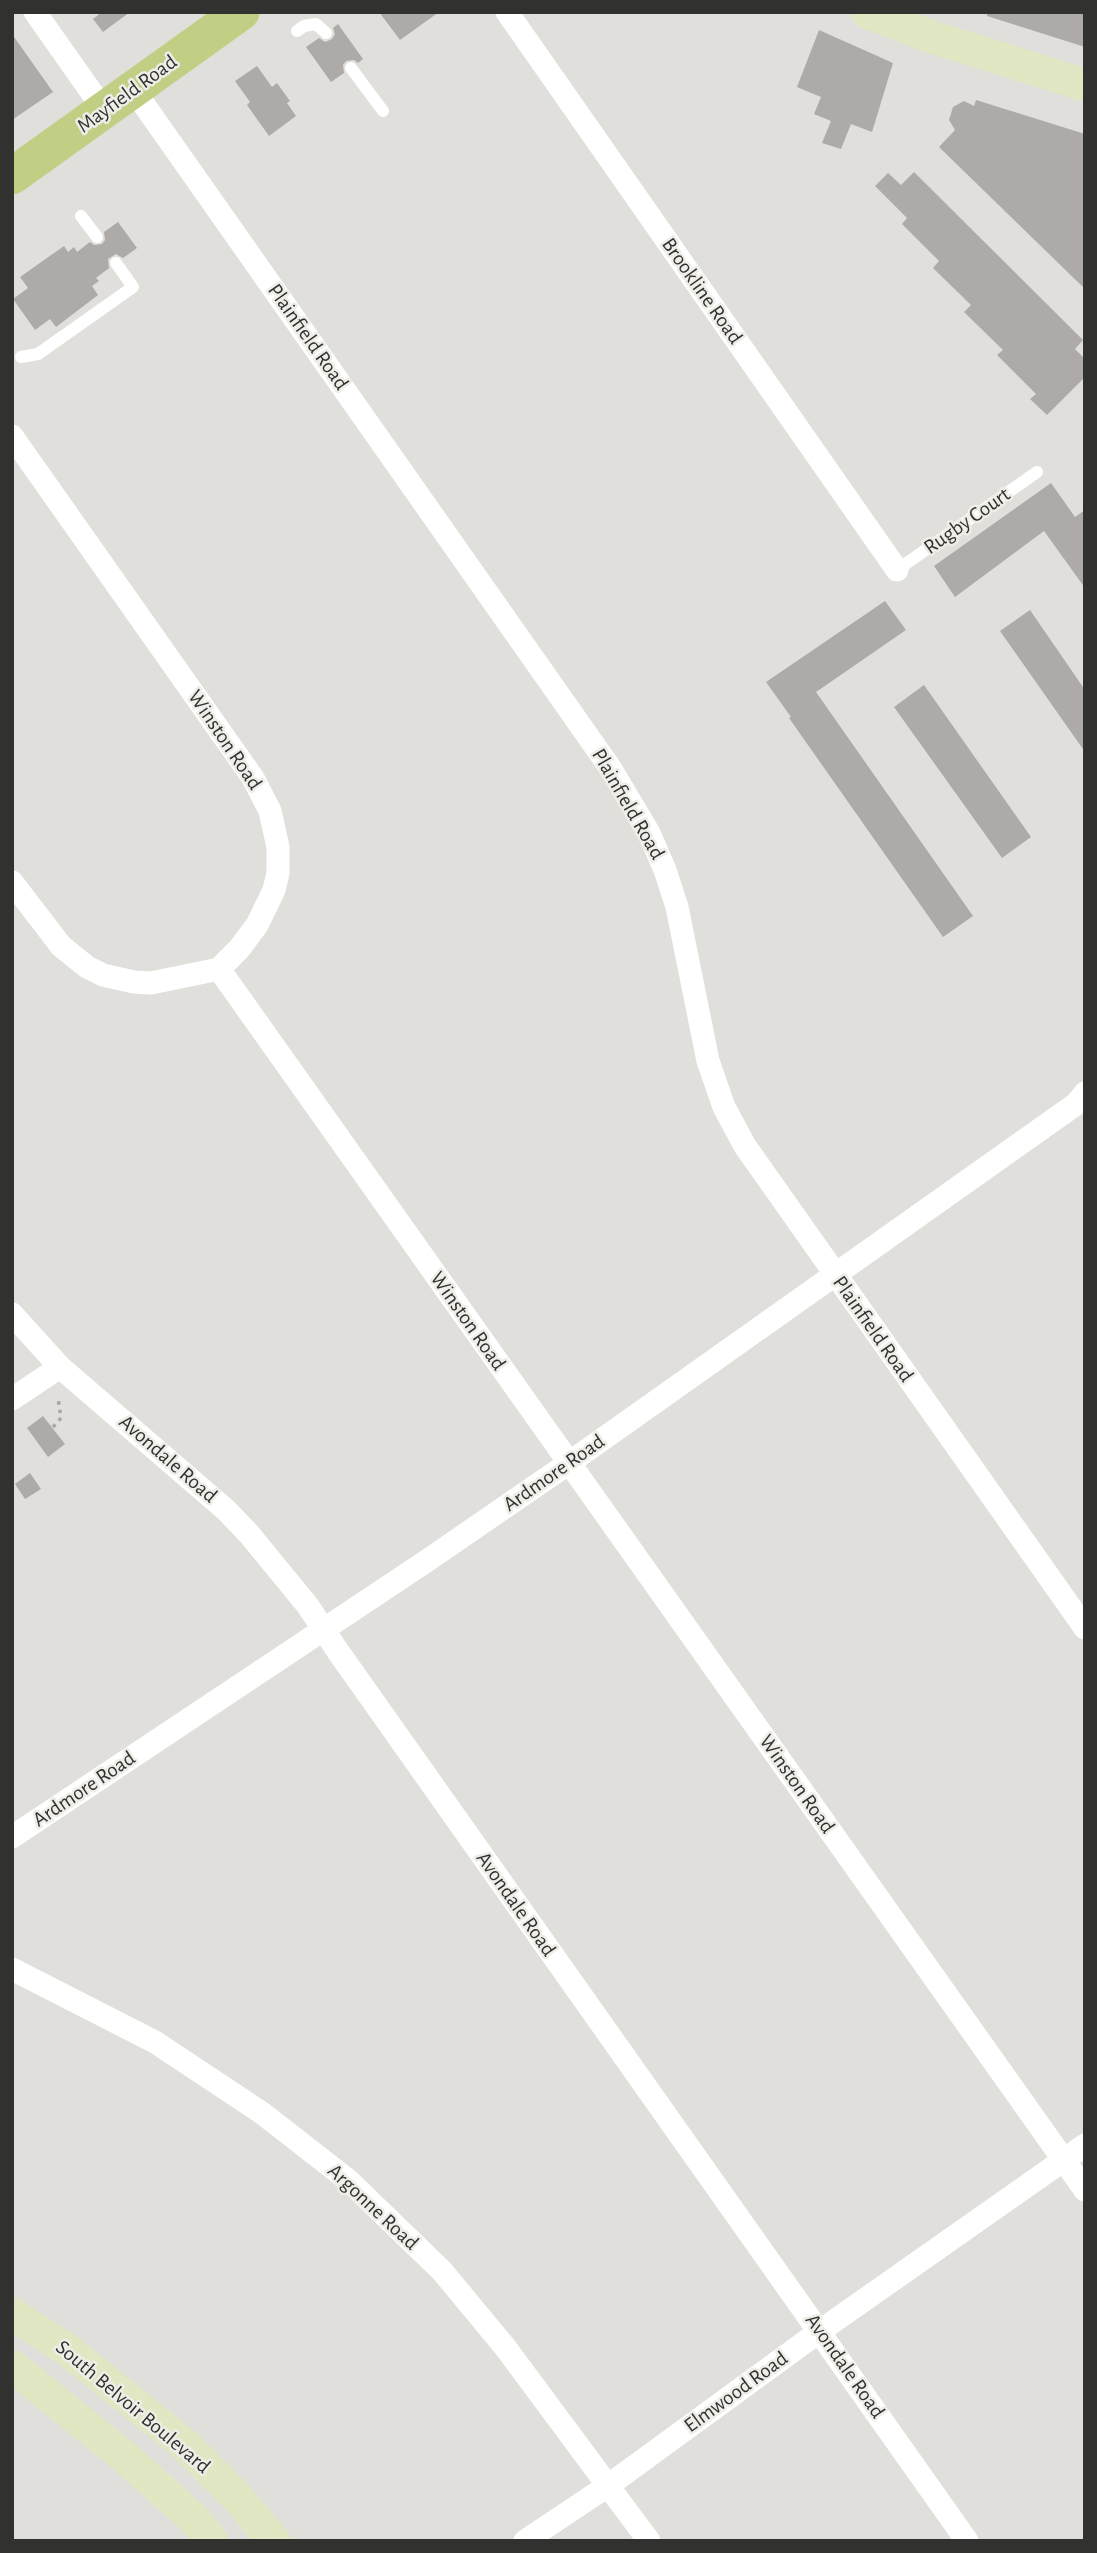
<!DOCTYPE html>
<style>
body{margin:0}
#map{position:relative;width:1097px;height:2553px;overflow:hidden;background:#e0dfdb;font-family:"Alegreya Sans",sans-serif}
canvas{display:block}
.frame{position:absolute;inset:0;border:14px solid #31312f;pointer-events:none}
</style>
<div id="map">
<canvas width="1097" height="2553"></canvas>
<div class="frame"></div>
</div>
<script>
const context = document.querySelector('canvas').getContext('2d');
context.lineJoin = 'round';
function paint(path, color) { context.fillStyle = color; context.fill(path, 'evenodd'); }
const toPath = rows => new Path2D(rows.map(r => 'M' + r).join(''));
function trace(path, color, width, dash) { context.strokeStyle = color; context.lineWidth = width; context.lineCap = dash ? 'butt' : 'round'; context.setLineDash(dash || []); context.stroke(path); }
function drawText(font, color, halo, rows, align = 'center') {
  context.font = font + ' "Alegreya Sans",sans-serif'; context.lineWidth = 5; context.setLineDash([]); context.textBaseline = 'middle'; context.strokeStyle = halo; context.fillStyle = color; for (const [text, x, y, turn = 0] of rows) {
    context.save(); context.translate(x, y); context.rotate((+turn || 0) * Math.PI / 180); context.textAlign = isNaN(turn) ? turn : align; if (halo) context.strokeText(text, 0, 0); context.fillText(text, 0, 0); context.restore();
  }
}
const building = toPath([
 [102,12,130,12,103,32,93,19],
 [379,12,439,12,400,40],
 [987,12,1085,12,1085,47,987,16],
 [338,24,363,59,358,63,354,60,346,61,343,65,344,73,331,82,306,47,319,38,325,42,332,39,335,34,333,28],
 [819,30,893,63,872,132,851,124,841,149,822,143,831,121,814,114,821,97,797,87],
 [12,34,53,92,12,120],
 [257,66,272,87,277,83,290,101,287,103,296,116,269,136,247,105,250,102,235,81],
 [976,100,1085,134,1085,289,939,147,955,130,949,120,953,107,964,101,974,106],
 [914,172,1083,340,1075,349,1085,359,1085,377,1047,415,1030,399,1036,394,997,355,1003,350,964,312,971,305,933,268,939,261,902,224,907,218,875,186,888,173,901,185],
 [118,222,137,248,123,258,116,254,108,259,109,268,96,278,99,281,92,286,98,295,56,327,50,319,35,330,13,299,28,288,20,277,64,246,68,252,74,247,77,252,90,242,94,245,102,244,105,240,104,232],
 [1051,483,1075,517,1085,510,1085,588,1044,531,955,597,934,566],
 [885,601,906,630,816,692,973,916,943,937,789,718,791,717,766,682],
 [1030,610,1085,690,1085,752,1000,631],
 [924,685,1031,837,1002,858,894,707],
 [43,1416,65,1444,48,1457,27,1428],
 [30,1473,41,1489,25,1499,15,1484]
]);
const path = toPath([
 [53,1427,61,1418,58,1398]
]);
const lane = toPath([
 [297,31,304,26,316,24,326,33],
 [351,68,383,111],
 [81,216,97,237],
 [21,357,38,354,133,287,116,263],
 [897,570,1037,472]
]);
const street = toPath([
 [35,12,104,110],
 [507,12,897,570],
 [133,89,611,769,649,833,665,870,677,907,708,1061,724,1107,745,1146,1085,1628],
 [12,436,253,778,270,811,278,847,278,873,274,890,257,925,239,949,219,969,1085,2190],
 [12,882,61,946,87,967,103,975,134,982,151,983,219,969],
 [12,1314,60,1367,226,1510,249,1534,308,1606,337,1650,967,2541],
 [12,1399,60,1367],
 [12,1837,428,1560,569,1463,1076,1104,1085,1093],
 [12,1969,155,2042,262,2113,348,2180,442,2271,505,2347,649,2541],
 [525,2541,609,2485,820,2331,1085,2145]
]);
const secondary = toPath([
 [867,12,932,37,1085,85],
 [12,2314,69,2351,184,2444,236,2496,274,2541],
 [12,2366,126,2458,194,2519,212,2541]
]);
const primary = toPath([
 [12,176,241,12]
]);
const streetNames = [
 ["Mayfield Road",127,94,-36],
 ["Brookline Road",702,291,55],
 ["Plainfield Road",308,337,55],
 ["Rugby Court",967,521,-35],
 ["Winston Road",225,740,56],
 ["Plainfield Road",628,804,60],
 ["Winston Road",468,1321,55],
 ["Plainfield Road",873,1329,55],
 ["Avondale Road",168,1459,41],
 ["Ardmore Road",554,1473,-35],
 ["Winston Road",797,1784,55],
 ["Ardmore Road",84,1789,-34],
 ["Avondale Road",516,1904,55],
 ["Argonne Road",373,2207,43],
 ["Avondale Road",845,2366,55],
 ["Elmwood Road",736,2392,-36],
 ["South Belvoir Boulevard",133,2407,40]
];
paint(building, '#adaaa7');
trace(path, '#a7a6a3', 3.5, [3.5, 5]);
trace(lane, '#fff', 12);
trace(street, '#fff', 23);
trace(secondary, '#e0e7c2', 33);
trace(primary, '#c1cf84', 37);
drawText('21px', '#31312f', '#eeede8', streetNames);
</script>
